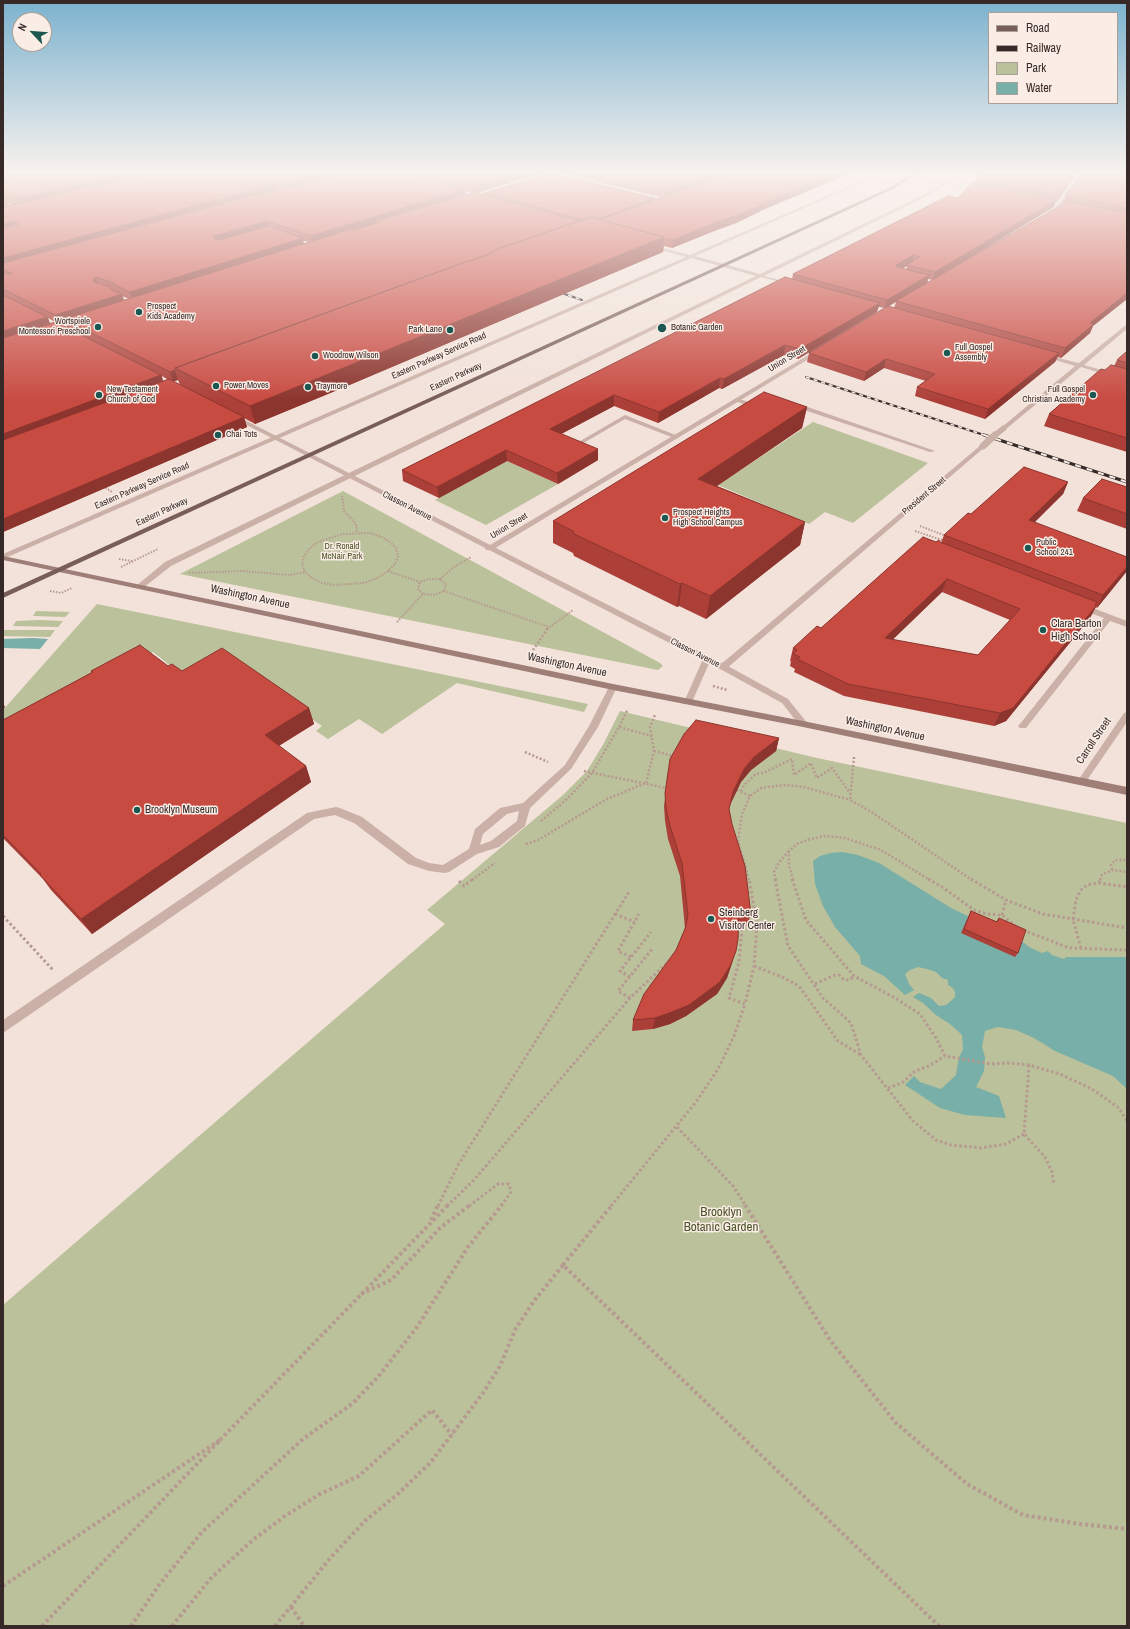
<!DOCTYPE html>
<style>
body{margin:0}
#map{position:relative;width:1130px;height:1629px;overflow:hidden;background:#f2e2da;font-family:"Archivo Narrow",sans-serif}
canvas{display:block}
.frame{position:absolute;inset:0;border:4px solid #362927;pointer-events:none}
.legend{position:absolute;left:988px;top:12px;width:130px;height:92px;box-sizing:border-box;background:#f9ede6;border:1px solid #ab9f9a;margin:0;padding:5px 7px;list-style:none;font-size:12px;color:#362927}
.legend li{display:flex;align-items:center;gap:8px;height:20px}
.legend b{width:20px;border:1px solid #ab9f9a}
.north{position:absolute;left:12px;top:12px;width:40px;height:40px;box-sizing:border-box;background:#f9ede6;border:1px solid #ab9f9a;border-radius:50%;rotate:296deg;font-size:11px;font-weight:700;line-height:16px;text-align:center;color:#362927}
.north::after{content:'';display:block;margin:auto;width:14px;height:18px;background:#1c5851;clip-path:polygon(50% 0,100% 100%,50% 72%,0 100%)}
</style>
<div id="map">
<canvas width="1130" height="1629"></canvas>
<div class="frame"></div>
<ul class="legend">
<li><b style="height:5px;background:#785d58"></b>Road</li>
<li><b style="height:5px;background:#362927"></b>Railway</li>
<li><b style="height:11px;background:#bbc19a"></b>Park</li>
<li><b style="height:11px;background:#78afa8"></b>Water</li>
</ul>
<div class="north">N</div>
</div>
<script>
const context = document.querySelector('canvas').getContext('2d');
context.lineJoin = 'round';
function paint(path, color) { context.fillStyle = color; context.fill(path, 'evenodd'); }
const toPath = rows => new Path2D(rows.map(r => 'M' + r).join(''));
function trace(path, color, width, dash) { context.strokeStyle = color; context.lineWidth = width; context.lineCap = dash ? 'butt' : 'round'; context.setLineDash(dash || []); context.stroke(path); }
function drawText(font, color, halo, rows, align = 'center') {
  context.font = font + ' "Archivo Narrow",sans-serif'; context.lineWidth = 3; context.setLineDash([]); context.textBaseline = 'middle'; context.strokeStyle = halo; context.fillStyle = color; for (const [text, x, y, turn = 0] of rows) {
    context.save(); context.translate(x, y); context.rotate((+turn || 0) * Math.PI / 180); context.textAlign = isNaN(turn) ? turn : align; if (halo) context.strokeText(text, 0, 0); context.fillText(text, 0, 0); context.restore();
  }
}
const green = toPath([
 [813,422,928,463,853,523,825,512,809,524,718,485],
 [507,461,558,484,486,525,435,500],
 [343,491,660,663,663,666,658,670,180,574],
 [97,604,588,704,584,712,457,683,382,734,359,719,328,739,316,731,322,726,229,663,193,684,153,652,16,728,3,725,3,710],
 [36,611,70,612,65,617,33,616],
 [16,621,39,620,63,621,58,627,13,626],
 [3,630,55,630,50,637,3,636],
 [620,711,817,758,1127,823,1127,1626,3,1626,3,1305,445,924,427,910,563,795,587,771,604,743]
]);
const water = toPath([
 [33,638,48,639,40,649,3,648,3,639],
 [842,852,858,855,879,863,951,908,1023,942,1029,947,1042,953,1048,951,1052,955,1064,959,1066,957,1127,957,1127,1089,1113,1076,1055,1051,1034,1038,1016,1030,998,1027,985,1031,982,1047,985,1057,984,1071,976,1087,999,1096,1006,1118,965,1115,940,1108,905,1085,914,1076,920,1082,941,1089,956,1075,959,1057,963,1050,962,1035,950,1024,936,1015,923,1003,913,997,919,993,931,998,939,1006,946,1005,951,1001,955,997,955,992,953,988,948,985,948,980,942,978,936,972,927,969,918,967,910,970,905,974,909,984,914,990,905,995,884,976,861,964,860,956,835,927,823,906,815,884,813,861,820,856,831,853]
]);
const pathFar3 = toPath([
 [103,486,112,492],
 [342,496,344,511,356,524,357,532],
 [920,526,946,536],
 [915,531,945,541],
 [370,533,382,537,390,542,396,548,398,556,395,564,388,571,377,578,364,583,335,585,322,583,312,578,305,572,302,564,304,556,309,549,318,542,343,534,370,533],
 [119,559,132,561],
 [121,567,158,549],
 [388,571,420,582],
 [189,573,243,571,290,575,305,572],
 [429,579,440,579,446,584,444,591,434,595,423,594,418,589,420,582,429,579],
 [440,579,454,567,471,557],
 [50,591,61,593,72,588],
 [444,591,549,627],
 [397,622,423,594],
 [547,629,573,610]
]);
const pathFar2 = toPath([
 [533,650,548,628],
 [713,686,727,690],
 [619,727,628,709],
 [654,751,670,755,672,760],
 [525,752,548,762],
 [854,757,850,800,870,811,972,880],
 [584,771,666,788],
 [646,783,654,751,650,727,655,715],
 [737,790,750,796],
 [741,791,744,785,756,774,763,773,792,759,794,775,811,763,817,778,832,768,850,793],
 [541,821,567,799,592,773,619,727,652,736],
 [526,844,538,840,607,799,646,783],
 [1112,870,1111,865,1115,860,1127,860],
 [472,880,495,863],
 [749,880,738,841,742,814,750,796,761,788,784,785,804,787,850,800],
 [776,880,774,872,780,861,789,851],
 [793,880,789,865,789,851,797,844,810,839,825,836,845,838,881,850,930,880],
 [1100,880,1102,875,1112,870,1127,872]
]);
const pathFar1 = toPath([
 [775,879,788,946,823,998,851,1023,861,1055,913,1121,936,1140,951,1145,981,1148,1006,1144,1024,1134],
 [792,879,806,920,854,976,895,998,920,1014,936,1038,945,1056,991,1064,1008,1063,1029,1065,1060,1074,1092,1089,1119,1108,1127,1121],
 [928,879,942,887,974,910,987,914,1002,915,1015,926],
 [971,879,1006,900,1043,914,1127,928],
 [459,881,464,886,473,879],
 [1099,883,1100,879],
 [615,914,635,922],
 [1002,915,1006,900],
 [3,916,53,970],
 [737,928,742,929,739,962,729,998,745,1004,754,966,757,924,749,879],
 [1023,930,1069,948,1127,950],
 [1081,948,1073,920,1076,900,1080,891,1087,885,1099,883,1127,887],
 [631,957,618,951,639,914],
 [754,966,782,977,799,986,838,1041,861,1055],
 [630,977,620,971,651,932],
 [815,984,835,975,839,975,844,980,849,980,854,976],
 [630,998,618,991,653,948],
 [1029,1065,1024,1134,1045,1157,1052,1172,1054,1185],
 [888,1088,902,1083,915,1071,929,1066,945,1056],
 [677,1127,733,1186,746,1206],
 [438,1206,458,1165,629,892],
 [447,1206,474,1180,630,998,670,960],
 [469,1206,498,1184,509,1184,511,1192,501,1206],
 [611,1206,696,1102,718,1069,734,1036,745,1004]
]);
const path = toPath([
 [745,1205,830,1340,896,1423,967,1484,1023,1515,1080,1524,1127,1529],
 [431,1220,438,1205],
 [563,1265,612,1205],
 [361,1294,391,1280,440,1228,470,1205],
 [220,1440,448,1205],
 [3,1586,220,1440,42,1626],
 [291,1607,304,1626],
 [131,1626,159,1585,202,1532,303,1439,352,1404,378,1377,417,1327,468,1247,502,1205],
 [172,1626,212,1577,254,1539,285,1516,320,1494,359,1476,432,1410,452,1435],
 [275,1626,332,1556,366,1520,399,1493,431,1462,483,1393,500,1366,515,1330,534,1301,563,1265,939,1626]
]);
const service = toPath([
 [1046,173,1054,173,1080,177,1078,178,1046,173],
 [737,398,760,406,761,407,758,409,735,401,734,400,737,398],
 [794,403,799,404,935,451,930,452,792,406,792,404,794,403],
 [625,415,678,436,679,437,674,438,625,419,580,445,575,444,625,415],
 [1079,605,1085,605,1127,621,1127,627,1110,621,1026,728,1020,728,1018,726,1020,724,1104,618,1079,609,1079,605],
 [613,684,617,687,598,727,571,769,530,808,525,826,499,847,477,854,449,872,445,873,429,871,408,864,354,823,335,815,314,819,3,1033,3,1020,307,813,336,807,340,808,362,817,416,858,429,863,443,865,469,849,475,829,500,808,523,803,565,765,589,726,609,687,613,684],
 [519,811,517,821,491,841,480,845,483,834,507,814,519,811]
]);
const minor = toPath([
 [547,173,552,173,532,179,530,178,547,173],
 [880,173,884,173,695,256,760,274,919,197,946,182,956,173,960,173,948,184,921,199,764,276,792,283,792,285,761,277,171,566,143,588,140,588,136,586,165,562,756,276,691,258,3,559,3,554,686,257,650,247,650,245,690,255,880,173],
 [1079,173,1083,173,1062,202,1057,212,1048,216,1048,214,1054,210,1058,202,1079,173],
 [1127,324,1127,329,1084,365,1127,377,1127,381,1081,367,1006,429,1002,429,1002,427,1075,366,1042,356,1042,354,1079,363,1127,324],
 [820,348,823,350,822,351,492,550,486,550,485,548,820,348],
 [981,445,986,446,726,669,720,669,719,667,720,665,981,445],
 [707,656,711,659,692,702,691,704,685,704,684,702,703,659,707,656],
 [1127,712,1127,722,1085,783,1079,783,1077,781,1079,779,1124,713,1127,712]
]);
const tertiary = toPath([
 [893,173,899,173,983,190,981,191,893,173],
 [235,415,726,665,788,699,808,724,806,726,800,726,782,703,720,669,233,418,233,416,235,415]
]);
const secondary = toPath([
 [3,556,613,684,803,721,1127,787,1127,795,803,727,613,690,3,560,3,556]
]);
const primary = toPath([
 [914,173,918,173,893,189,3,598,3,593,891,187,914,173]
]);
const railFar1 = toPath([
 [553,290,582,300],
 [806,377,987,436]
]);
const rail = toPath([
 [984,435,1127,482]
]);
const minorBridgeFar1 = toPath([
 [994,436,1004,428]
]);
const minorBridge = toPath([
 [983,446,995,435]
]);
const wall = toPath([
 [3,173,543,173,477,193,484,195,484,193,655,198,655,199,660,197,560,173,851,173,760,211,759,212,736,223,714,231,672,248,664,246,663,252,340,389,255,424,244,418,247,427,3,532],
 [721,173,726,173,721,175],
 [465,191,473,193,466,195],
 [7,203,13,205,9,206],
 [303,241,304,241,309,242,304,244],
 [122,296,129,299,124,300],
 [48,318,55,322,50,323],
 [65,322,67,327,60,324],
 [162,376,167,379,168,379,163,381],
 [178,380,180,385,173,381],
 [982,173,1078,173,1076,175,1074,175,1073,179,1056,203,1055,203,1054,207,948,271,1061,205,1064,201,1065,196,1127,173,1127,299,1093,326,1090,333,1061,358,1058,357,1055,362,985,419,915,396,917,387,926,381,884,368,864,381,807,362,809,353,885,308,879,307,798,359,784,355,722,389,719,388,658,423,614,406,561,434,598,460,558,484,507,461,439,498,403,481,402,470,792,279,793,274,958,198,975,184,976,179],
 [907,266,906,270,902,269],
 [928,279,933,280,927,283],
 [896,302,894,308,889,306],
 [1127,351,1127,452,1044,426,1049,414,1105,370,1114,366,1117,360],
 [807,407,802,428,717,486,805,522,800,545,706,619,679,606,677,607,574,556,573,553,553,543,553,521],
 [1068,482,1063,494,1034,522,1127,571,1097,608,1096,607,1090,618,1006,721,994,726,844,696,794,672,795,669,790,666,791,661,790,661,793,648,821,628,936,542,941,543,944,535,971,514],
 [942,592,1010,620,978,655,892,640],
 [1127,487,1127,529,1077,511,1083,498],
 [168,666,182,671,309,708,314,724,279,746,306,766,311,782,92,934,51,890,43,879,3,838,3,720,78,680,92,672,91,671],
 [779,738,776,751,751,770,741,782,730,805,729,809,732,824,751,914,747,926,739,925,732,963,727,978,717,994,686,1016,670,1024,653,1029,632,1031,633,1020,676,950,685,928,680,876,668,839,665,821,664,806,670,759],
 [971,911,996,922,999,918,1018,953,1015,957,961,933,969,915]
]);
const shadedWall = toPath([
 [129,173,162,173,19,207,16,199],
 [323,173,351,173,282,191,281,184],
 [519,173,543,173,475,193,474,186],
 [715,173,721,173,721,177,664,198,664,191],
 [836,173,851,173,760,211,759,212,736,223,714,231,672,248,673,240],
 [1075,173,1073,179,1056,203,1059,195],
 [278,183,279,190,3,267,3,258],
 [465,189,466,196,313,244,311,236],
 [655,198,655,201,602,221,590,222],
 [1056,200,1054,207,933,280,935,272],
 [7,201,10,209,3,211,3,202],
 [15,221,19,229,3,232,3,224],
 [268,221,270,229,217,245,214,236],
 [664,237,663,252,340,389,255,424,250,406],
 [303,238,304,246,133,300,130,292],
 [914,255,912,263,894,273,896,265],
 [929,275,927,284,885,308,887,300],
 [96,277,99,286,97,289,93,280],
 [1127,293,1127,299,1093,326,1090,333,1061,358,1065,348,1090,323],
 [122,294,125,303,64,319,65,322,59,324,55,315],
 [880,303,877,312,798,359,800,349],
 [47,317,51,326,3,341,3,331],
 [785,345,784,355,722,389,724,379],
 [1059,353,1055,362,985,419,988,409],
 [886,359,884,368,864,381,866,372],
 [175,370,178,380,173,382,170,372],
 [161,375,164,385,3,445,3,434],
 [720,378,719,388,658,423,659,412],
 [614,395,614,406,550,440,550,429],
 [807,407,802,428,695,501,698,479],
 [244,417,247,427,3,532,3,519],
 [598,449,598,460,558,484,557,473],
 [506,450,507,461,439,498,437,487],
 [1068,482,1063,494,1024,533,1029,520],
 [805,522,800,545,706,619,710,596],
 [1127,567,1127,571,1097,608,1103,595],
 [947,579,942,592,881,651,885,638],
 [682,583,679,606,677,607,680,584],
 [1097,602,1094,609,1096,606,1090,618,1006,721,994,726,1000,713],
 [3,703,5,707,3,710],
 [309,708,314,724,270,751,265,735],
 [779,738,776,751,751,770,741,782,730,805,733,792,744,769,754,757],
 [306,766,311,782,92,934,81,919],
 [736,951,727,978,717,994,686,1016,670,1024,653,1029,655,1018]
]);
const building = toPath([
 [3,173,129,173,16,199,3,195,3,179,8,181,12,179,10,176,3,175,3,173],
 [148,173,323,173,281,184,278,183,3,258,3,229,19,224,15,221,3,224,3,207,148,173],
 [341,173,408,173,465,189,311,236,268,221,214,236,215,239,219,240,268,226,303,238,130,292,115,285,114,283,96,277,93,280,94,282,110,287,111,290,122,294,55,315,3,289,3,273,12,274,3,269,3,263,254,195,257,196,341,173],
 [425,173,519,173,474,186,425,173],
 [550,173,552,173,655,198,598,219,590,217,583,220,484,193,550,173],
 [589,173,715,173,664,191,589,173],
 [728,173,836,173,759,204,761,205,737,215,714,223,673,240,664,238,664,237,600,220,728,173],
 [982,173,1075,173,1059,195,976,179,982,173],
 [1082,173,1127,173,1127,208,1065,196,1082,173],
 [972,183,1056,200,935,272,907,265,920,257,914,255,896,265,897,267,929,275,887,300,793,274,948,196,958,198,972,183],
 [475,192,579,221,495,250,493,252,470,261,468,261,175,368,175,370,170,372,64,319,351,229,354,230,377,223,380,220,475,192],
 [3,199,7,201,3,202,3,199],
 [1063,201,1127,213,1127,293,1090,323,1094,324,1065,348,896,301,1061,205,1063,201],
 [590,217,664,237,336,371,250,406,175,368,468,261,471,261,492,253,495,250,590,217],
 [785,277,880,303,800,349,785,345,724,379,720,378,659,412,614,395,550,429,598,449,557,473,506,450,437,487,402,470,785,277],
 [3,295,47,317,3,331,3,295],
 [888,306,1059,353,988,409,917,387,935,374,886,359,866,372,809,353,888,306],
 [56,322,161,375,3,434,3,338,56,322],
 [1127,351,1127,363,1117,360,1127,351],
 [1111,365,1127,369,1127,438,1049,414,1101,369,1105,370,1111,365],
 [169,379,244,417,3,519,3,440,169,379],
 [764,392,807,407,698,479,805,522,710,596,682,583,680,584,574,534,573,531,553,521,764,392],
 [1024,467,1068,482,1029,520,1127,557,1127,567,1103,595,944,535,968,513,971,514,1024,467],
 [1102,479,1127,487,1127,514,1083,498,1102,479],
 [923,537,936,542,939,540,940,542,1097,602,1095,605,1096,606,1013,708,1000,713,848,684,797,659,800,657,793,654,797,650,793,648,817,626,821,628,923,537],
 [947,579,1020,609,978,655,885,638,947,579],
 [140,645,168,666,172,664,182,671,222,648,309,708,265,735,306,766,81,919,40,875,41,874,3,835,3,720,93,672,91,671,140,645],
 [696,720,779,738,754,757,744,769,733,792,729,809,732,824,745,866,751,914,739,912,738,939,736,951,730,966,720,982,689,1005,672,1012,655,1018,633,1020,644,994,676,950,685,929,688,915,682,863,670,826,666,808,665,793,670,759,684,734,696,720],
 [971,911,997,922,999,918,1026,930,1018,953,964,929,971,911]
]);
const markers = [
 [139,312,4,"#1c5851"],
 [98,327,4,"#1c5851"],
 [662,328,5,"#1c5851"],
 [450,330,4,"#1c5851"],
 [947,353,4,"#1c5851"],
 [315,356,4,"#1c5851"],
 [216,386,4,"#1c5851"],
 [308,387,4,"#1c5851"],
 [99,395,4,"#1c5851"],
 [1093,395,4,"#1c5851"],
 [218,435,4,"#1c5851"],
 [665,518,4,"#1c5851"],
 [1028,548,4,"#1c5851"],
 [1043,630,4,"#1c5851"],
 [137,810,4,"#1c5851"],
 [711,919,4,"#1c5851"]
];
const farPoinames = [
 ["Prospect",147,307],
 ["Kids Academy",147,317],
 ["Wortspiele",90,322,"right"],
 ["Montessori Preschool",90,332,"right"],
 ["Botanic Garden",671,328],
 ["Park Lane",442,330,"right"],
 ["Full Gospel",955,348],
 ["Assembly",955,358],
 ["Woodrow Wilson",323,356],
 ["Power Moves",224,386],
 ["Traymore",316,387],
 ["New Testament",107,390],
 ["Church of God",107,400],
 ["Full Gospel",1085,390,"right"],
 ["Christian Academy",1085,400,"right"],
 ["Chai Tots",226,435],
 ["Prospect Heights",673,513],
 ["High School Campus",673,523],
 ["Public",1036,543],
 ["School 241",1036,553]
];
const farStreetnames = [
 ["Eastern Parkway Service Road",439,356,-24],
 ["Union Street",787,359,-31],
 ["Eastern Parkway",456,377,-25],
 ["Eastern Parkway Service Road",142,486,-24],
 ["President Street",924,496,-40],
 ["Classon Avenue",407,506,27],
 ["Eastern Parkway",162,512,-25],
 ["Union Street",509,526,-31],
 ["Classon Avenue",695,653,27]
];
const farParknames = [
 ["Dr. Ronald",342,547],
 ["McNair Park",342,557]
];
const streetNames = [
 ["Washington Avenue",250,597,12],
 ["Washington Avenue",567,665,12],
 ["Washington Avenue",885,729,12],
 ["Carroll Street",1094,741,-56]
];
const poiNames = [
 ["Clara Barton",1051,624],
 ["High School",1051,637],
 ["Brooklyn Museum",145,810],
 ["Steinberg",719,913],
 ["Visitor Center",719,926]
];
const nearParknames = [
 ["Brooklyn",721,1213],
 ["Botanic Garden",721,1228]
];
paint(green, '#bbc19a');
paint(water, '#78afa8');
trace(pathFar3, '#b69990', 2, [1.5, 1.5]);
trace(pathFar2, '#b69990', 2.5, [2, 2]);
trace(pathFar1, '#b69990', 3, [2.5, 2.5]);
trace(path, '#b69990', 4, [3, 3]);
paint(service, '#cab0a6');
paint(minor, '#cab0a6');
paint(tertiary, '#cab0a6');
paint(secondary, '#9e7e77');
paint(primary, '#785d58');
trace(railFar1, '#362927', 2);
trace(rail, '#362927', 3);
trace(railFar1, '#f9ede6', 1.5, [4]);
trace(rail, '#f9ede6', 2, [6]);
trace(minorBridgeFar1, '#cab0a6', 5.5);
trace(minorBridge, '#cab0a6', 7);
paint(wall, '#ac4039');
paint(shadedWall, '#8c342e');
paint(building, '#c84b42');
trace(building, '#8c342e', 1);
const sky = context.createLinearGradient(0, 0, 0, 401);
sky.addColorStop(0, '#7bb2ce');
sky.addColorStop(0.43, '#f9f2ee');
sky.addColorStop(1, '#f9f2ee00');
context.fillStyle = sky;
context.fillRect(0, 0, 1130, 401);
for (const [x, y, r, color] of markers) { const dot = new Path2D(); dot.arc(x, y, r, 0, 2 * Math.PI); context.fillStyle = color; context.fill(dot); trace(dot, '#f9ede6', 1.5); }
drawText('9px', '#362927', '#f9ede6', farPoinames, 'left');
drawText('9px', '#362927', '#f9ede6', farStreetnames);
drawText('9px', '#4c542a', '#f9ede6', farParknames);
drawText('11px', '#362927', '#f9ede6', streetNames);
drawText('11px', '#362927', '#f9ede6', poiNames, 'left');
drawText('13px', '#4c542a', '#f9ede6', nearParknames);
</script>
